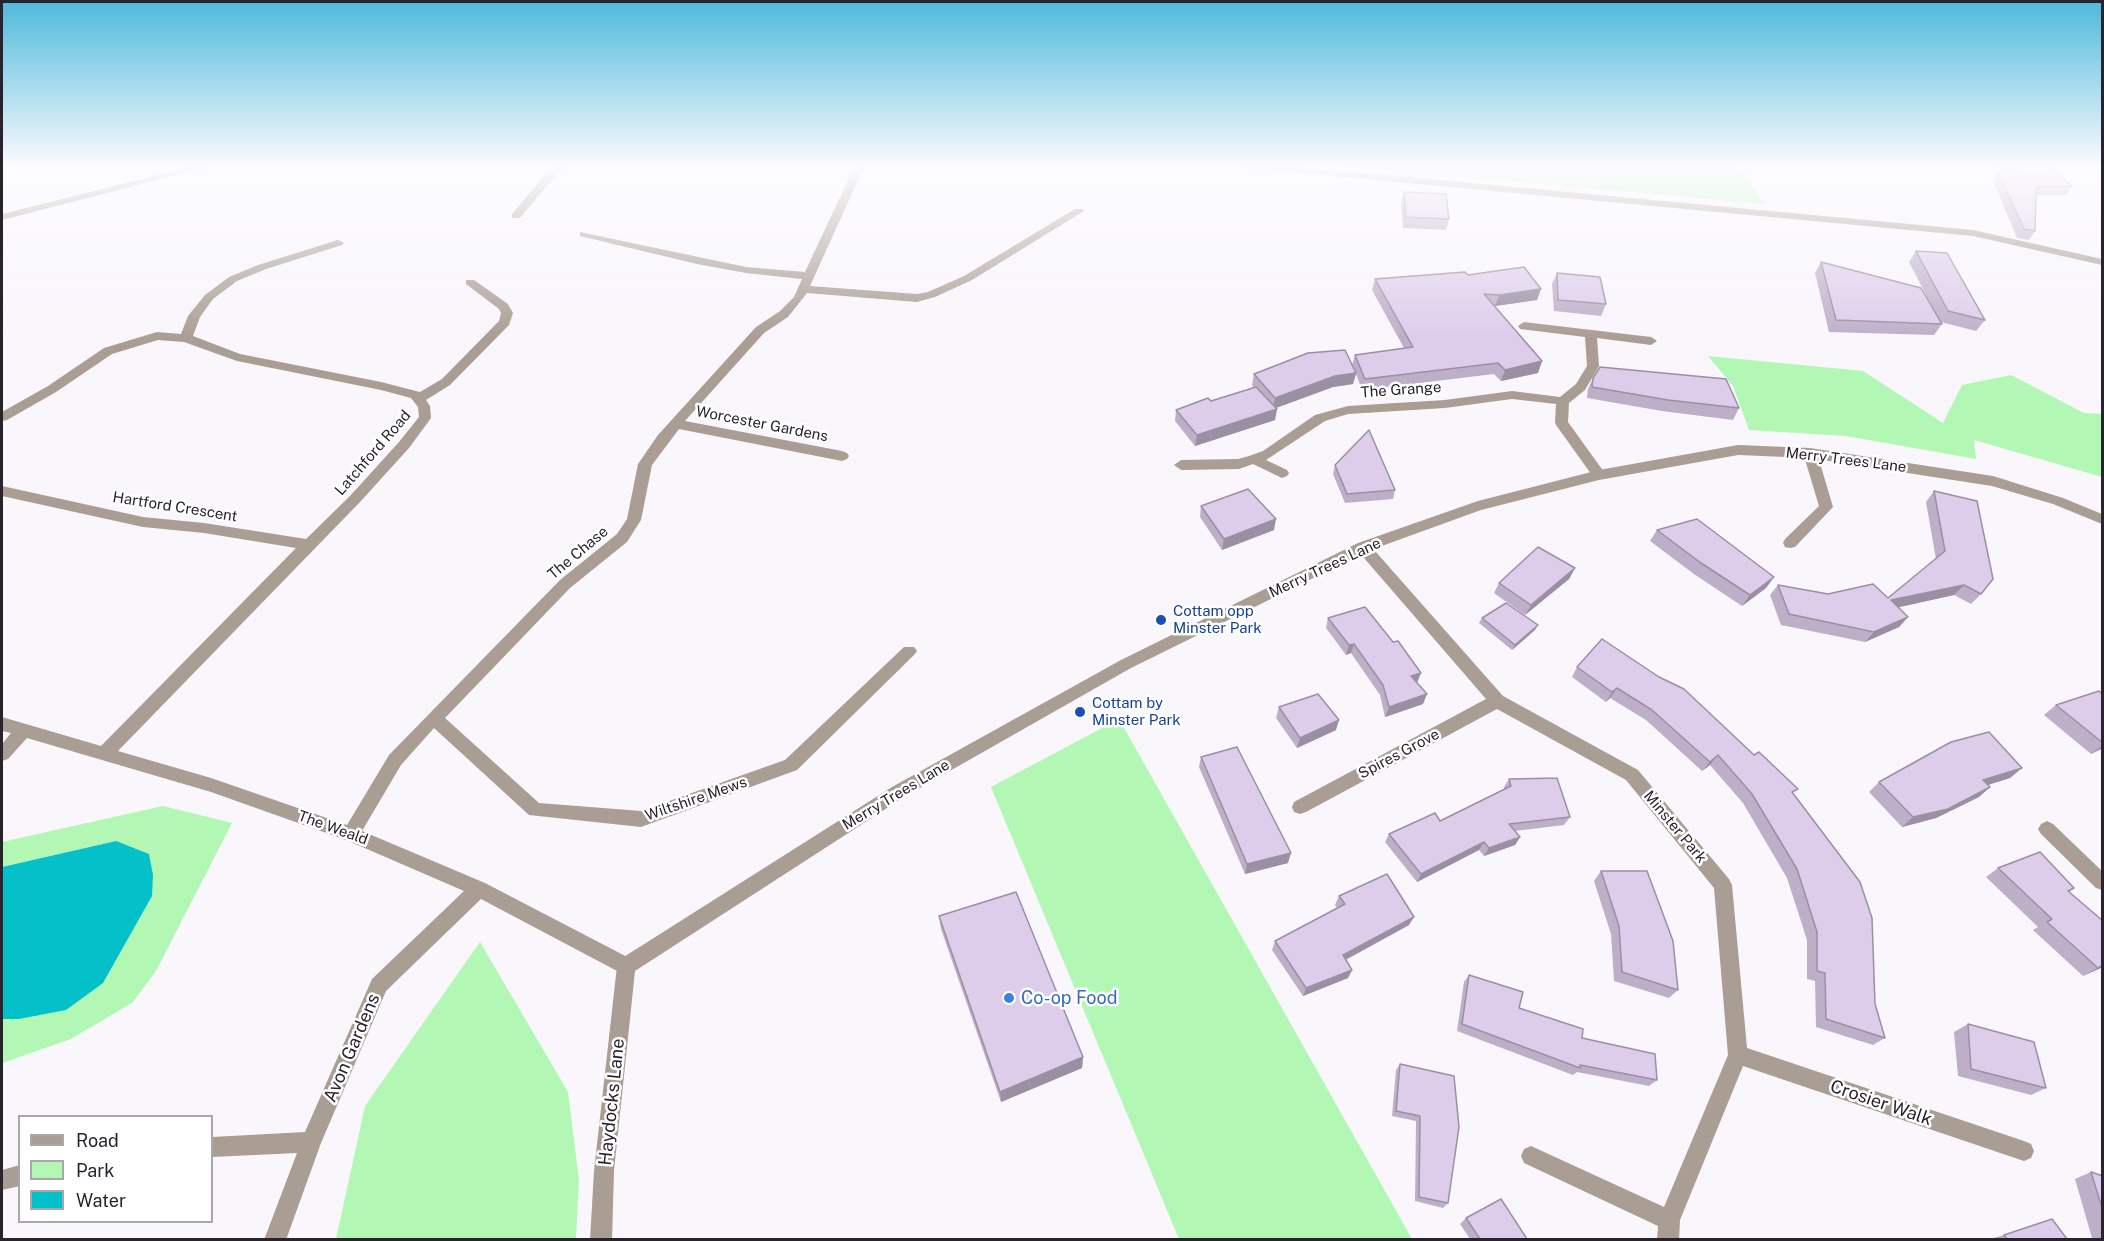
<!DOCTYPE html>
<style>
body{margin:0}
#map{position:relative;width:2104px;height:1241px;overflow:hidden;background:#f9f6fc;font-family:"Public Sans",sans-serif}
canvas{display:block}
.frame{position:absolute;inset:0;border:3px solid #29232e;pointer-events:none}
.legend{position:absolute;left:18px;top:1115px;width:195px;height:108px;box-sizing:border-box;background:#fff;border:2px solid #a9a7ab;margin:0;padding:8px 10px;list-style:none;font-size:18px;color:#29232e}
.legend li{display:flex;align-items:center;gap:12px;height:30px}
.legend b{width:30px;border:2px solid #a9a7ab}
</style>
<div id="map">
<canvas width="2104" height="1241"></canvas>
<div class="frame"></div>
<ul class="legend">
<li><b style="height:8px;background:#aa9d93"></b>Road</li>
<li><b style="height:16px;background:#b2f8b4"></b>Park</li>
<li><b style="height:16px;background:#04c0c8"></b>Water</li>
</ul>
</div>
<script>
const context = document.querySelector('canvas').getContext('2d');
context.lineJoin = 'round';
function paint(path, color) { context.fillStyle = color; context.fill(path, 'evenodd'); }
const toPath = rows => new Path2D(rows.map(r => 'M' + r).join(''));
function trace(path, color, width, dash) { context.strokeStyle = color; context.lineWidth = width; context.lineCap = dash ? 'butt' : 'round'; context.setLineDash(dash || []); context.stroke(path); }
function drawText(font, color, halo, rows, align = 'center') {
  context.font = font + ' "Public Sans",sans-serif'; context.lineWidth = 5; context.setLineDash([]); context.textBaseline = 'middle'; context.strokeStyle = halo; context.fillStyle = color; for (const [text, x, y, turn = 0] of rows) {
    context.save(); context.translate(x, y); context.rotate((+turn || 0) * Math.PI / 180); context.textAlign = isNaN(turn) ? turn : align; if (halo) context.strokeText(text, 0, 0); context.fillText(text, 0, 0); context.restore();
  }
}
const green = toPath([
 [1330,165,1738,165,1765,204],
 [1708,356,1863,371,1943,423,1962,385,2011,375,2084,413,2102,414,2102,477,1974,440,1976,459,1846,436,1749,430,1733,386],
 [1119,719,1412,1239,1179,1239,991,787],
 [163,806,232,823,156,971,132,1003,71,1039,2,1063,2,1019,19,1019,116,841,2,867,2,842],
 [480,942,568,1092,579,1180,576,1239,336,1239,365,1106]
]);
const water = toPath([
 [116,841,149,854,153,875,152,896,103,983,66,1010,19,1019,2,1019,2,867]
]);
const minor = toPath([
 [553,165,564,165,520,218,512,218,512,214,553,165],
 [855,165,865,165,810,286,917,294,928,292,964,276,1075,209,1083,209,1084,211,972,280,935,297,917,302,807,293,788,317,764,333,685,421,842,451,847,453,849,456,847,459,842,461,679,429,652,465,641,520,627,542,570,588,445,718,539,803,641,811,785,760,904,647,914,647,917,651,914,655,797,770,641,827,529,815,434,728,401,765,362,831,485,883,633,960,635,966,633,972,626,975,619,972,481,899,386,991,321,1143,286,1240,264,1240,297,1153,212,1157,212,1137,305,1132,372,979,464,891,346,840,211,792,27,738,8,759,2,761,2,744,11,733,2,731,2,717,101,746,296,548,204,533,143,527,2,496,2,486,143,517,204,523,306,539,350,496,399,442,419,417,418,407,411,398,381,390,237,361,184,342,158,340,112,354,56,392,7,420,2,421,2,412,48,386,104,348,157,332,181,334,188,316,205,295,229,277,258,265,338,240,344,243,342,245,266,269,237,281,213,299,200,317,193,336,240,354,381,382,420,392,442,379,499,321,501,313,499,309,466,284,466,280,474,280,508,304,513,313,509,325,450,385,426,400,430,406,431,418,409,448,360,502,118,751,211,778,347,825,389,755,560,580,617,534,627,519,638,464,658,435,756,327,780,311,794,297,802,279,746,273,697,264,580,236,580,232,746,267,805,272,855,165],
 [1242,165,1281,165,1973,230,2102,259,2102,265,1973,236,1247,168,1242,165],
 [1524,322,1651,337,1657,341,1651,345,1597,338,1599,366,1585,390,1569,403,1568,422,1604,472,1606,475,1604,478,1594,478,1556,425,1555,422,1556,404,1512,399,1445,408,1348,414,1325,421,1266,460,1287,470,1289,473,1287,476,1282,478,1253,464,1239,469,1181,470,1174,465,1181,460,1238,459,1249,456,1263,451,1315,415,1348,406,1445,400,1512,391,1560,397,1576,384,1587,366,1585,337,1520,329,1518,326,1524,322],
 [1810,448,1817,453,1833,507,1795,547,1790,548,1785,547,1783,543,1785,539,1819,506,1803,453,1810,448],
 [1363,542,1368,543,1503,696,1638,770,1729,879,1732,885,1747,1048,2024,1141,2031,1144,2034,1151,2031,1158,2024,1161,1743,1066,1680,1220,1679,1240,1657,1240,1658,1226,1524,1163,1521,1156,1524,1149,1531,1146,1664,1207,1728,1055,1714,888,1626,780,1497,709,1306,812,1300,814,1294,812,1292,807,1294,802,1486,699,1358,551,1356,547,1363,542],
 [2047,821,2053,824,2102,871,2102,890,2096,888,2041,834,2038,829,2041,824,2047,821],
 [20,1165,20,1186,2,1190,2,1170,20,1165]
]);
const tertiary = toPath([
 [198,165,216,165,2,220,2,214,198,165],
 [1738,445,1810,448,1993,476,2063,498,2102,514,2102,524,2053,504,1992,486,1810,458,1738,455,1599,480,1481,510,1368,551,1131,668,904,797,635,971,614,1171,612,1240,590,1240,594,1171,617,966,619,960,892,787,1121,660,1358,543,1478,501,1599,470,1738,445]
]);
const wall = toPath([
 [1995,165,2050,165,2072,186,2066,195,2036,195,2035,231,2029,240,2017,238,1993,181,1998,172,2002,172],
 [1404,192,1449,219,1446,230,1403,228,1401,203],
 [1916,251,1985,320,1976,331,1941,322,1942,324,1934,335,1829,332,1815,273,1821,262,1934,310,1909,262],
 [1557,273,1606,304,1601,316,1554,311,1552,284],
 [1468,275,1541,289,1537,300,1495,306,1542,361,1538,373,1501,381,1494,374,1362,390,1356,374,1353,384,1333,387,1276,408,1277,409,1275,420,1195,446,1175,421,1176,410,1211,401,1254,388,1252,385,1254,374,1352,365,1355,355,1404,348,1372,290,1375,279],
 [1593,378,1739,408,1733,420,1662,411,1587,398,1588,389],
 [1335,465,1395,490,1393,499,1345,503,1333,474],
 [1934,491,1981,594,1971,604,1954,595,1898,607,1908,617,1899,627,1865,642,1781,625,1770,595,1778,585,1828,594,1888,598,1936,559,1926,502],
 [1201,506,1274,530,1222,550,1200,517],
 [1657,530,1774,577,1766,588,1742,606,1694,574,1650,541],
 [1575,568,1569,579,1525,615,1494,593,1499,583],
 [1328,618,1417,683,1423,704,1385,717,1380,695,1351,653,1346,655,1326,628],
 [1482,618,1535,630,1512,650,1479,623],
 [1602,639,1793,794,1875,1004,1885,1038,1873,1045,1816,1027,1815,981,1807,979,1807,940,1787,878,1743,803,1710,765,1702,771,1646,720,1610,698,1606,702,1572,677,1577,667],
 [2103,695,2103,748,2091,754,2044,715,2056,705],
 [1279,707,1336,730,1297,748,1276,718],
 [1201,757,1288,863,1245,874,1199,767],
 [2022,768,2010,778,1988,785,1990,787,1979,797,1936,818,1902,827,1869,792,1879,782],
 [1509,779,1570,817,1564,825,1515,831,1520,837,1515,845,1484,856,1479,850,1417,882,1385,842,1389,834,1440,821,1504,789,1504,787],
 [1998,868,2074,888,2069,892,2103,921,2103,967,2083,976,2033,930,2038,927,1986,877],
 [1601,871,1678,990,1669,998,1614,981,1611,934,1594,881],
 [1339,896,1409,925,1346,960,1352,970,1348,978,1303,996,1272,950,1275,941,1337,908,1335,905],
 [939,916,1083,1057,1082,1068,1001,1102,941,929],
 [1469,975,1519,1008,1582,1038,1657,1080,1649,1086,1577,1072,1573,1075,1457,1031,1464,982],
 [1968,1024,2046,1088,2031,1095,1958,1076,1954,1032],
 [1400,1064,1454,1076,1448,1203,1443,1208,1415,1201,1416,1121,1392,1116,1396,1070],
 [2091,1172,2103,1176,2103,1239,2092,1238,2075,1179],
 [1466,1218,1527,1239,1470,1239,1460,1224],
 [2004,1235,2067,1239,1990,1239]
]);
const shadedWall = toPath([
 [1541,289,1537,300,1495,306,1499,295],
 [1542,361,1538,373,1501,381,1505,370],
 [1356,373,1353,384,1333,387,1273,409,1275,398,1335,376],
 [1277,409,1275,420,1195,446,1197,435],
 [1276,519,1274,530,1222,550,1224,539],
 [1575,568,1569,579,1525,615,1531,605],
 [1774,577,1766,588,1742,606,1750,595],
 [1964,585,1954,595,1882,611,1891,600],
 [1908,617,1899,627,1865,642,1874,632],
 [1538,625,1535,630,1512,650,1515,645],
 [1354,644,1351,653,1346,655,1349,645],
 [1421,673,1417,683,1411,676],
 [1617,688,1610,698,1606,702,1612,692],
 [1427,694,1423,704,1385,717,1389,707],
 [1339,720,1336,730,1297,748,1300,738],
 [2103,745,2103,748,2091,754],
 [1718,755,1710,765,1702,771,1710,762],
 [2022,768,2010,778,1971,790,1983,780],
 [1990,787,1979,797,1936,818,1902,827,1913,817],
 [1520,837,1515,845,1484,856,1489,848],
 [1484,842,1479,850,1417,882,1421,874],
 [1291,853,1288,863,1245,874,1247,864],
 [1414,917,1409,925,1339,963,1343,955],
 [2103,965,2103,967,2083,976],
 [1352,970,1348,978,1303,996,1306,988],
 [1083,1057,1082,1068,1001,1102,1000,1092]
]);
const building = toPath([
 [2010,165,2050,165,2072,186,2036,187,2035,231,2024,229,1998,172,2017,172,2010,165],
 [1404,192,1446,194,1449,219,1406,217,1404,192],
 [1916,251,1947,253,1985,320,1948,311,1916,251],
 [1821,262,1921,288,1942,324,1836,320,1821,262],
 [1524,267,1541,289,1499,295,1484,294,1542,361,1505,370,1498,363,1365,379,1355,355,1413,347,1375,279,1465,272,1468,275,1524,267],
 [1557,273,1600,277,1606,304,1558,300,1557,273],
 [1345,350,1356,373,1335,376,1275,398,1254,374,1308,353,1345,350],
 [1600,367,1726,379,1739,408,1668,400,1592,387,1593,378,1600,367],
 [1256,387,1277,409,1197,435,1176,410,1208,398,1211,401,1256,387],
 [1369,430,1395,490,1347,494,1335,465,1369,430],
 [1248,489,1276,519,1224,539,1201,506,1248,489],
 [1934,491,1977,501,1993,579,1981,594,1964,585,1891,600,1908,617,1874,632,1789,614,1778,585,1828,594,1873,584,1888,598,1945,551,1934,491],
 [1697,519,1774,577,1750,595,1701,563,1657,530,1697,519],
 [1538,547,1575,568,1531,605,1499,583,1538,547],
 [1506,603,1538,625,1515,645,1482,618,1506,603],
 [1365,607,1393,642,1398,641,1421,673,1411,676,1427,694,1389,707,1383,685,1354,644,1349,645,1328,618,1365,607],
 [1602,639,1659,677,1684,689,1754,755,1759,752,1798,789,1792,792,1860,882,1872,918,1875,1004,1885,1038,1826,1019,1825,973,1817,971,1817,932,1797,869,1752,794,1718,755,1710,762,1652,710,1617,688,1612,692,1577,667,1602,639],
 [2099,691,2103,695,2103,743,2056,705,2099,691],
 [1318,694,1339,720,1300,738,1279,707,1318,694],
 [1989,732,2022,768,1983,780,1990,787,1948,809,1913,817,1879,782,1951,742,1989,732],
 [1237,747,1291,853,1247,864,1201,757,1237,747],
 [1557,778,1570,817,1509,824,1520,837,1489,848,1484,842,1421,874,1389,834,1435,813,1440,821,1511,786,1509,779,1557,778],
 [2040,852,2074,888,2068,891,2103,921,2103,965,2098,968,2047,922,2052,919,1998,868,2040,852],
 [1601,871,1647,871,1673,941,1678,990,1622,972,1619,926,1601,871],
 [1387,874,1414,917,1343,955,1352,970,1306,988,1275,941,1345,904,1339,896,1387,874],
 [1016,892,1083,1057,1000,1092,939,916,1016,892],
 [1469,975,1523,992,1519,1008,1583,1029,1582,1038,1655,1054,1657,1080,1580,1065,1580,1068,1462,1024,1469,975],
 [1968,1024,2034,1042,2046,1088,1971,1069,1968,1024],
 [1400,1064,1454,1076,1459,1127,1448,1203,1419,1197,1420,1116,1396,1111,1400,1064],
 [2091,1172,2103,1176,2103,1211,2091,1172],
 [1501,1199,1527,1239,1480,1239,1466,1218,1501,1199],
 [2052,1219,2067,1239,2007,1239,2004,1235,2052,1219]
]);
const markers = [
 [1161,620,6,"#1a4fb4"],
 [1080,712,6,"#1a4fb4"],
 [1009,998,6,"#3f7fe0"]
];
const streetNames = [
 ["The Grange",1401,390,-4],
 ["Worcester Gardens",762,424,11],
 ["Latchford Road",373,453,-49],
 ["Merry Trees Lane",1846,460,7],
 ["Hartford Crescent",175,507,9],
 ["The Chase",578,553,-40],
 ["Merry Trees Lane",1325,568,-25],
 ["Spires Grove",1399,754,-28],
 ["Merry Trees Lane",896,795,-31],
 ["Wiltshire Mews",696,799,-19],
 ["Minster Park",1675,827,50],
 ["The Weald",333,828,20]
];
const transitNames = [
 ["Cottam opp",1173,611],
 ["Minster Park",1173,628],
 ["Cottam by",1092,703],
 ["Minster Park",1092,720]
];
const nearShopnames = [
 ["Co-op Food",1021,998]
];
const nearStreetnames = [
 ["Avon Gardens",352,1048,-67],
 ["Haydocks Lane",612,1102,-84],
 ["Crosier Walk",1881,1103,19]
];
paint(green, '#b2f8b4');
paint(water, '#04c0c8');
paint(minor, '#aa9d93');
paint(tertiary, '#aa9d93');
paint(wall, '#beafc9');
paint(shadedWall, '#9b8fa4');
paint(building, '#ddccea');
trace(building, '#9b8fa4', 1.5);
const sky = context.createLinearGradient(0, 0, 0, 339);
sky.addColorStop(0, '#4db9db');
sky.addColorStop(0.49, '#fcfbfe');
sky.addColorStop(1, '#fcfbfe00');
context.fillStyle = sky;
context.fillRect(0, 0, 2104, 339);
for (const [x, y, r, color] of markers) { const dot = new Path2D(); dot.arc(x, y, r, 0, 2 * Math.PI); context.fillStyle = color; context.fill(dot); trace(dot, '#fff', 2); }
drawText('15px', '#29232e', '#fff', streetNames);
drawText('15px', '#164399', '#fff', transitNames, 'left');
drawText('18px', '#366cbe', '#fff', nearShopnames, 'left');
drawText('18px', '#29232e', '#fff', nearStreetnames);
</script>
